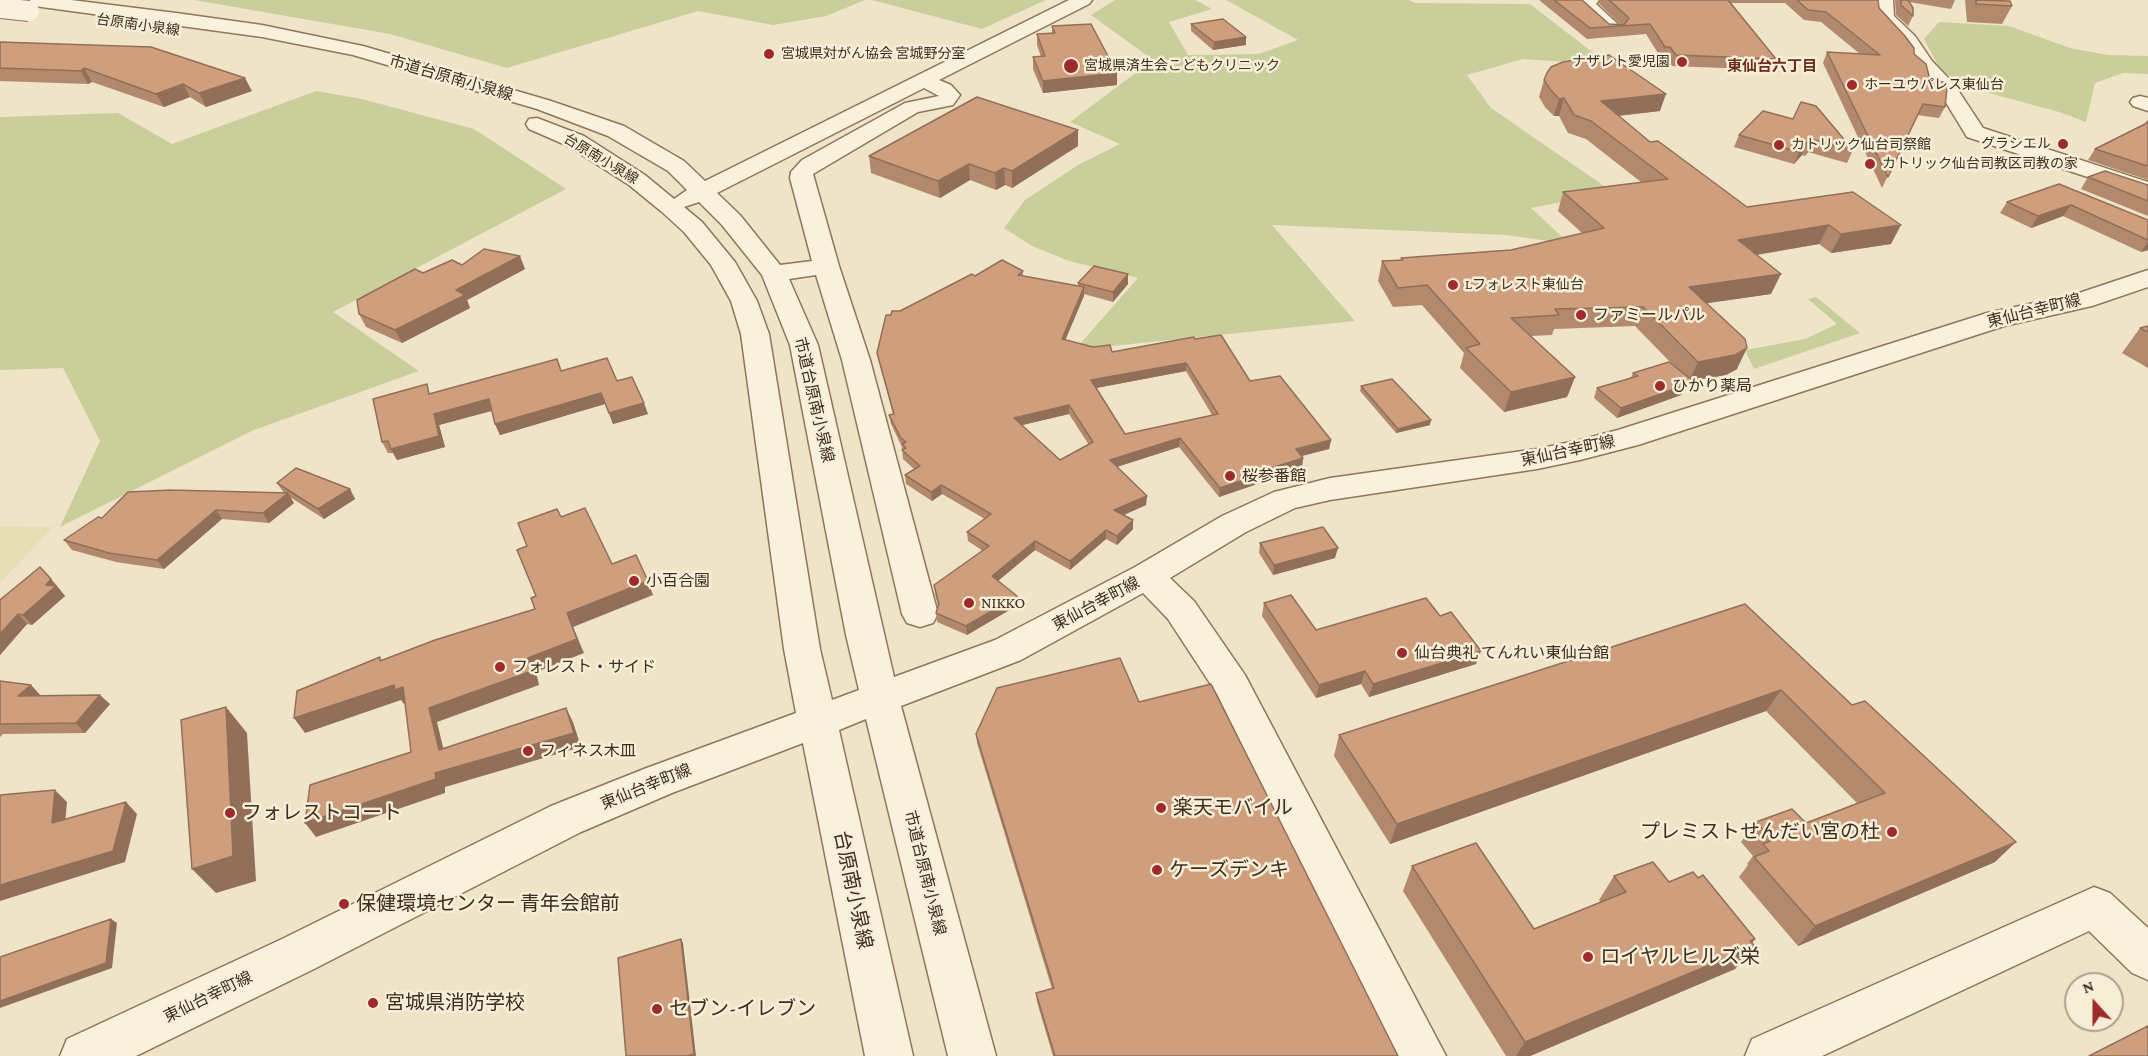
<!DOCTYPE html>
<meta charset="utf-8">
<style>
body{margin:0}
#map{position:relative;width:2148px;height:1056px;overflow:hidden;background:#f0e4c8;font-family:"Crimson Pro",serif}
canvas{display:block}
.north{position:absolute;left:2064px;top:972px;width:60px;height:60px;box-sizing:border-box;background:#f7eed8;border:2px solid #ada18e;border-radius:50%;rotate:339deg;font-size:16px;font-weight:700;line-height:24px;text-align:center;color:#3d2e20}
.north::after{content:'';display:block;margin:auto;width:21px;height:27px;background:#9e2a2b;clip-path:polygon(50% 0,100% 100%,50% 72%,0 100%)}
</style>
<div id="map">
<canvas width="2148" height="1056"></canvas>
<div class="north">N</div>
</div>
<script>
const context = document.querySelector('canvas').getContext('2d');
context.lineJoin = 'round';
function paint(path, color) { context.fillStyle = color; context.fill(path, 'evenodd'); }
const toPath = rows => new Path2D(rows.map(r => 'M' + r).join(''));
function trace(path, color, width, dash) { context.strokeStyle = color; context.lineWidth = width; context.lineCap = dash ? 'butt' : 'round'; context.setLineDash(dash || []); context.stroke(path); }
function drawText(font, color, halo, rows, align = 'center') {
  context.font = font + ' "Crimson Pro","Noto Sans JP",serif'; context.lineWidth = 5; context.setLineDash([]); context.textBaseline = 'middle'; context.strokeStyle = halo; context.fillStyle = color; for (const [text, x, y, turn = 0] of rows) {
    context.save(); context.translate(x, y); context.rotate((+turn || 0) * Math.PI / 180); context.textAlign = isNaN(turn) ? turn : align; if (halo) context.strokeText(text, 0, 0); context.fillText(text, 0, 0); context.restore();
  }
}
const farmland = toPath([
 [0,526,53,527,0,583]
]);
const green = toPath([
 [194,0,865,0,826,16,773,25,698,11,507,68,390,34],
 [872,0,1046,0,982,29],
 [1115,0,1195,0,1212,9,1169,22,1188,55,1259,54,1298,40,1226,0,1409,0,1415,3,1530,4,1609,65,1523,59,1467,75,1491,108,1613,192,1531,208,1570,244,1506,235,1272,225,1355,321,1092,348,1079,345,1138,278,1069,261,1032,246,1004,228,1025,200,1078,165,1120,144,1070,122,1153,60,1091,15],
 [1939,22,2009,26,2070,48,2108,55,2148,56,2148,74,2123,73,2095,83,2086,122,2059,112,1970,88,1941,71,1924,39],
 [316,91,362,99,474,129,566,189,333,312,419,371,254,430,60,527,100,441,63,368,0,370,0,117,118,113,172,144],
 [1816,297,1860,333,1754,369,1745,350,1805,339,1837,324,1808,299]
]);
const minor = toPath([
 [18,0,71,0,176,13,262,25,363,46,551,101,624,126,684,161,705,181,1069,0,1092,0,1089,4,939,80,951,85,960,95,953,105,918,112,813,174,839,266,870,360,938,614,933,623,920,627,907,623,902,614,842,360,816,275,789,279,818,345,894,677,995,640,1135,567,1222,516,1274,492,1330,478,1537,449,1580,440,1618,430,1987,313,2076,294,2148,270,2148,287,2092,306,2004,326,1638,445,1580,460,1537,469,1330,500,1295,508,1246,532,1170,578,1194,601,1245,675,1446,1056,1396,1056,1217,694,1168,619,1143,593,1021,660,901,706,996,1056,948,1056,866,719,839,730,913,1056,865,1056,803,743,672,793,581,832,314,969,136,1056,60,1056,67,1039,282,939,551,806,644,769,796,713,784,649,741,334,731,301,711,265,684,232,662,212,629,185,568,146,529,129,526,124,529,119,537,118,584,136,645,175,674,199,687,190,668,171,608,136,537,109,353,55,262,37,27,5,21,4,18,0],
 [924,88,939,96,905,103,802,160,791,172,790,178,812,261,780,265,740,215,717,193,924,88],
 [699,202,722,225,762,275,790,345,846,635,859,690,832,700,820,649,769,334,757,301,735,262,702,222,684,207,699,202],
 [1580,0,1599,0,1596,4,1623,29,1621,33,1607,33,1580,8,1577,4,1580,0],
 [1875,0,1893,0,1894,16,1915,36,1932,61,1954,84,1983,128,2148,182,2148,197,1967,137,1939,91,1918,69,1901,44,1876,17,1875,0],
 [2140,96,2148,98,2148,111,2133,106,2130,102,2133,98,2140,96],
 [2094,887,2110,893,2148,928,2148,980,2132,973,2089,931,1822,1056,1745,1056,1752,1039,2094,887]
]);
const minorBridge = toPath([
 [0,8,29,11]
]);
const wall = toPath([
 [1539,0,1582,0,1609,24,1621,25,1599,4,1600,0,1878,0,1879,8,1914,54,1930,80,1945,107,1939,118,1917,115,1882,188,1823,63,1827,52,1860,54,1821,22,1804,20,1785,3,1730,3,1776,59,1772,70,1672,66,1667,58,1661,58,1646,34,1587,39],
 [1895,0,1955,0,1951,9,1909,2,1913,16,1908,26,1896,15],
 [1965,0,1995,0,2012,6,2002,24,1967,22],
 [1191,24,1246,37,1246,45,1213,50,1191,31],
 [1052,26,1117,85,1043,93,1033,69,1033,57,1041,57,1037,45,1037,34,1052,33],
 [0,42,252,91,206,107,190,97,164,107,92,82,88,84,0,81],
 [1544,80,1660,111,1619,116,1650,142,1747,207,1853,192,1891,244,1831,253,1819,244,1757,255,1771,294,1707,303,1737,369,1726,375,1691,381,1688,389,1683,391,1681,395,1617,418,1594,398,1597,388,1631,378,1633,373,1673,365,1635,326,1554,329,1552,335,1531,336,1575,377,1567,397,1504,412,1460,368,1464,353,1422,305,1393,307,1378,281,1382,261,1401,260,1401,258,1511,250,1582,233,1558,211,1563,192,1641,182,1586,139,1568,133,1559,116,1554,116,1545,107,1539,97],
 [1763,111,1853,150,1847,163,1808,152,1805,156,1802,155,1794,164,1734,147,1739,135],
 [2148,121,2148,180,2088,160,2095,149,2145,124],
 [1078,146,1012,188,1005,185,996,190,970,180,940,198,871,173,869,156],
 [2088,177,2148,185,2148,216,2081,189],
 [2059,184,2148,220,2148,250,2141,252,2063,216,2031,228,2000,213,2007,202],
 [462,265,525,269,467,300,470,308,402,343,366,327,359,314,423,273],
 [1023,271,1023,276,1078,286,1078,283,1128,284,1113,302,1084,294,1065,340,1112,352,1195,339,1250,381,1331,440,1329,449,1301,456,1303,458,1302,467,1263,479,1263,482,1219,497,1179,447,1117,467,1146,505,1124,515,1133,529,1117,545,1106,539,1070,570,1035,550,998,581,1018,605,967,635,937,622,936,613,938,606,935,594,934,585,983,551,968,541,967,532,985,519,942,494,932,501,906,484,905,475,914,469,903,459,902,447,891,424,889,415,893,414,879,362,877,353,891,315,975,276],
 [1186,371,1212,415,1125,434,1096,388],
 [1069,414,1089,445,1060,460,1022,425],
 [2148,326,2148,368,2122,353,2140,328],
 [561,371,617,381,648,414,613,424,605,404,500,435,495,424,492,411,439,425,445,447,397,460,393,453,388,453,382,442,431,393],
 [1361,386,1430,425,1396,433,1360,391],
 [277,483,350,489,355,499,324,519,290,497,294,503,269,523,222,519,164,569,116,562,72,550,64,540,102,518,284,493],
 [1260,543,1335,558,1273,575,1259,553],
 [51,579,65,596,32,625,27,624,0,655,0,600],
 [1264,603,1316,630,1476,664,1369,697,1361,684,1316,698,1262,616],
 [1745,604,1995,862,1798,946,1739,877,1748,865,1747,864,1753,856,1741,842,1756,822,1806,823,1857,803,1766,711,1390,844,1334,756,1339,735],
 [0,681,31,685,40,695,39,695,110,704,85,733,3,734,0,737],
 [1139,702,1398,1056,1053,1056,1037,1002,1036,993,1052,989,977,743,976,734],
 [1412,866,1534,929,1601,903,1599,900,1614,876,1669,882,1755,939,1752,943,1755,946,1735,969,1530,1056,1506,1056,1403,891]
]);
const shadedWall = toPath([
 [1246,37,1246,45,1213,50,1214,42],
 [84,68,92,82,88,84,81,71],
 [1117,73,1117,85,1043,93,1043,81],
 [245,78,252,91,206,107,199,93],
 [183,84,190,97,164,107,156,94],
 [1666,94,1660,111,1595,118,1601,101],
 [1564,98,1559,116,1554,116,1559,99],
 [1078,130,1078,146,1012,188,1012,171],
 [1814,140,1808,152,1805,156,1811,143],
 [1807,142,1802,155,1794,164,1799,152],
 [969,164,970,180,940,198,938,181],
 [1004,168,1005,185,996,190,995,173],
 [2071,205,2063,216,2031,228,2038,216],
 [1829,225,1819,244,1730,259,1738,240],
 [1901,225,1891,244,1831,253,1841,234],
 [2148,242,2148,250,2141,252],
 [520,256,525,269,467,300,470,308,402,343,395,330,456,290],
 [1128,274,1128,284,1113,302,1113,292],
 [1781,274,1771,294,1681,307,1689,287],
 [1084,287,1084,296,1062,348,1062,339],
 [1747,348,1737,369,1726,375,1691,381,1688,389,1683,391,1681,395,1617,418,1621,408,1682,383,1689,381,1698,362],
 [1186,363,1186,371,1091,389,1091,380],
 [1575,377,1567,397,1504,412,1511,392],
 [601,393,605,404,500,435,495,424],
 [489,399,494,410,439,425,445,447,397,460,391,449,434,414],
 [644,403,648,414,613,424,609,413],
 [1069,405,1069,414,1014,427,1014,418],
 [1431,420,1430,425,1396,433,1398,429],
 [1180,438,1179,447,1110,469,1110,460],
 [1331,440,1329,449,1294,458,1296,449],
 [1303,458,1302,467,1263,479,1263,482,1219,497,1220,488,1262,471],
 [941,485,942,494,932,501,931,492],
 [350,489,355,499,324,519,318,509],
 [288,493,294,503,269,523,263,513],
 [1147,496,1146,505,1114,519,1114,510],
 [216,510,222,519,164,569,157,560],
 [1133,520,1133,529,1117,545,1117,536],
 [1106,530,1106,539,1070,570,1070,561],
 [1035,541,1035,550,993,585,992,576],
 [1338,548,1335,558,1273,575,1274,565],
 [51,579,65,596,32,625,23,615],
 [648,581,653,595,573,627,584,653,536,672,539,685,437,722,447,764,439,750,429,708,567,613],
 [1017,596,1018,605,967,635,966,626],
 [18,614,27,624,0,655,0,634],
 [1481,651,1476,664,1369,697,1373,684],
 [1365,671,1361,684,1316,698,1319,685],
 [31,685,40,695,28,705,18,696],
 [394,685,403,687,412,701,404,704,401,700,305,733,294,718],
 [1781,690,1766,711,1390,844,1397,824],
 [100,695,110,704,85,733,76,723],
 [226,707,247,733,256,881,216,893,192,869],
 [566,708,573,722,581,747,445,787,445,793,316,837,305,823,435,773],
 [55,790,67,802,64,835,52,823],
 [126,802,137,814,125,862,0,901,0,885],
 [2016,842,1995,862,1798,946,1815,926],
 [111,919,117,923,112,968,0,1008,0,1001],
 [681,939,683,943,696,1056,687,1056],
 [1755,939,1746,950,1755,946,1735,969,1530,1056,1516,1056,1525,1042]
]);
const building = toPath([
 [1554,0,1582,0,1609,24,1624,25,1629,18,1609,0,1728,0,1776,59,1676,55,1670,47,1665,47,1650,24,1590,28,1554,0],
 [1797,0,1878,0,1879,8,1904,35,1914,48,1914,54,1926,64,1930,80,1943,82,1947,88,1945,107,1923,104,1888,177,1827,52,1880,55,1826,12,1808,10,1797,0],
 [1901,0,1908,0,1913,8,1913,16,1901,5,1901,0],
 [1976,0,2010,1,2012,6,1976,4,1976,0],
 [1223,19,1246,37,1214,42,1191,24,1223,19],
 [1091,24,1117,73,1043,81,1033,57,1045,56,1037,34,1055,33,1052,26,1091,24],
 [0,42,151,47,245,78,199,93,183,84,156,94,84,68,81,71,0,68,0,42],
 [1609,55,1666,94,1601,101,1650,142,1658,141,1747,207,1853,192,1901,225,1841,234,1829,225,1738,240,1781,274,1689,287,1745,339,1747,348,1735,355,1698,362,1643,307,1555,309,1559,315,1511,318,1575,377,1511,392,1466,348,1480,344,1427,285,1398,288,1382,261,1403,260,1401,258,1511,250,1604,228,1563,192,1668,179,1591,121,1574,115,1564,98,1559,99,1550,89,1544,80,1547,73,1551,67,1563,62,1609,55],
 [977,97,1078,130,1012,171,1004,168,995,173,969,164,938,181,869,156,977,97],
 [1801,102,1816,106,1853,150,1814,140,1811,143,1807,142,1799,152,1739,135,1763,111,1793,119,1801,102],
 [2148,121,2148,166,2095,149,2145,124,2148,121],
 [2105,171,2148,185,2148,201,2088,177,2105,171],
 [2059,184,2148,220,2148,240,2071,205,2038,216,2007,202,2059,184],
 [484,249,520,256,456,290,465,295,395,330,359,314,357,300,415,269,423,273,452,260,462,265,484,249],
 [1002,260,1023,271,1018,275,1084,287,1062,339,1093,347,1110,345,1112,352,1194,337,1195,339,1221,335,1250,381,1280,376,1331,440,1296,449,1303,458,1262,471,1264,473,1220,488,1180,438,1110,460,1147,496,1114,510,1133,520,1117,536,1106,530,1070,561,1035,541,992,576,1017,596,966,626,936,613,939,604,934,585,989,546,967,532,991,514,941,485,931,492,905,475,920,466,902,450,906,448,902,444,906,442,901,438,889,415,894,414,877,353,886,315,891,315,892,311,900,311,972,274,975,276,1002,260],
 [1186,363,1218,414,1125,434,1091,380,1186,363],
 [1069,405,1093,442,1060,460,1014,418,1069,405],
 [1094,266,1128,274,1113,292,1078,283,1094,266],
 [2148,326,2148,332,2140,328,2148,326],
 [607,358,617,381,632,377,644,403,609,413,601,393,495,424,489,399,434,414,439,436,391,449,388,441,382,442,373,399,427,384,429,394,557,359,561,371,607,358],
 [1669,362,1692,380,1682,383,1686,385,1621,408,1597,388,1638,376,1633,373,1669,362],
 [1392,379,1431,420,1398,429,1361,386,1392,379],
 [296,468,350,489,318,509,277,483,296,468],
 [171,490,288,493,263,513,216,510,157,560,109,553,64,540,98,517,102,518,128,492,171,490],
 [585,508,612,564,636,555,648,581,567,613,577,639,528,658,532,671,429,708,439,750,566,708,574,733,435,773,436,779,305,823,310,785,411,752,403,687,395,690,394,685,294,718,297,691,380,657,380,661,435,640,535,609,531,598,536,596,517,550,527,546,518,523,557,509,561,517,585,508],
 [1323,527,1338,548,1274,565,1260,543,1323,527],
 [40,567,51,579,46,585,56,586,23,615,18,614,0,634,0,600,40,567],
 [1291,595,1316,630,1426,598,1440,616,1451,612,1481,651,1373,684,1365,671,1319,685,1264,603,1291,595],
 [1745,604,1852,705,1865,701,2016,842,1815,926,1754,857,1769,851,1763,844,1773,840,1756,822,1792,809,1806,823,1885,793,1781,690,1397,824,1339,735,1745,604],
 [1120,658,1139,702,1211,684,1398,1056,1055,1056,1036,993,1054,988,976,734,997,688,1120,658],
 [0,681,31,685,18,696,100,695,76,723,0,724,0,681],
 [226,707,233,856,192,869,181,720,226,707],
 [55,790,52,823,126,802,113,851,0,885,0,795,55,790],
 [1476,843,1534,929,1626,892,1614,876,1653,862,1669,882,1693,872,1698,878,1703,875,1755,939,1750,941,1755,946,1525,1042,1412,866,1476,843],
 [111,919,106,963,0,1001,0,957,111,919],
 [681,939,694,1054,687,1056,626,1056,618,958,681,939],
 [2148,1026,2148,1056,2089,1056,2148,1026]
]);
const markers = [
 [769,54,6,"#9e2a2b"],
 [1682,62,6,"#9e2a2b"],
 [1071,66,8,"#9e2a2b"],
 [1852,85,6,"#9e2a2b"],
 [2063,144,6,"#9e2a2b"],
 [1779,145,6,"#9e2a2b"],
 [1870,164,6,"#9e2a2b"],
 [1453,285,6,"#9e2a2b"],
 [1581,315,6,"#9e2a2b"],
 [1660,386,6,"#9e2a2b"],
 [1230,476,6,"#9e2a2b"],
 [634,581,6,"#9e2a2b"],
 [969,603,6,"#9e2a2b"],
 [1402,653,6,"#9e2a2b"],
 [500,667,6,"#9e2a2b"],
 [528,751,6,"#9e2a2b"],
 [1161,808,6,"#9e2a2b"],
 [230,813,6,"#9e2a2b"],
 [1892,832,6,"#9e2a2b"],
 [1157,870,6,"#9e2a2b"],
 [344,904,6,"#9e2a2b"],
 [1588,957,6,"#9e2a2b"],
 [373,1003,6,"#9e2a2b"],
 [657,1009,6,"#9e2a2b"]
];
const farStreetnames = [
 ["台原南小泉線",138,25,8],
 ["台原南小泉線",601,159,31]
];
const farPoinames = [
 ["宮城県対がん協会 宮城野分室",781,54],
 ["ナザレト愛児園",1670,62,"right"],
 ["宮城県済生会こどもクリニック",1084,66],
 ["ホーユウパレス東仙台",1864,85],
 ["グラシエル",2051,144,"right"],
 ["カトリック仙台司祭館",1791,145],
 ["カトリック仙台司教区司教の家",1882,164],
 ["Lフォレスト東仙台",1465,285]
];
const farNeighbourhoodnames = [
 ["東仙台六丁目",1772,66]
];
const streetNames = [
 ["市道台原南小泉線",451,78,16],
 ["東仙台幸町線",2034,311,-14],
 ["市道台原南小泉線",814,400,77],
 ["東仙台幸町線",1568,451,-12],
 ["東仙台幸町線",1096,604,-28],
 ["東仙台幸町線",646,787,-22],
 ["市道台原南小泉線",925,873,76],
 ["東仙台幸町線",208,997,-26]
];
const poiNames = [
 ["ファミールパル",1593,315],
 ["ひかり薬局",1672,386],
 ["桜参番館",1242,476],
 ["小百合園",646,581],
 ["NIKKO",981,603],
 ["仙台典礼 てんれい東仙台館",1414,653],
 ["フォレスト・サイド",512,667],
 ["フィネス木皿",540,751]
];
const nearPoinames = [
 ["楽天モバイル",1173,808],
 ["フォレストコート",242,813],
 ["プレミストせんだい宮の杜",1880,832,"right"],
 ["ケーズデンキ",1169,870],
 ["保健環境センター 青年会館前",356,904],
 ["ロイヤルヒルズ栄",1600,957],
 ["宮城県消防学校",385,1003],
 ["セブン-イレブン",669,1009]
];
const nearStreetnames = [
 ["台原南小泉線",853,890,78]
];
paint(farmland, '#e6deb5');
paint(green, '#c9cf9b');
trace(minor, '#8d765c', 3);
paint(minor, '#faf1dc');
trace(minorBridge, '#8d765c', 22, []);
trace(minorBridge, '#faf1dc', 20);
paint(wall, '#b2896c');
paint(shadedWall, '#916f58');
paint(building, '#cf9f7d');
trace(building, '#916f58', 1.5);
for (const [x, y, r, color] of markers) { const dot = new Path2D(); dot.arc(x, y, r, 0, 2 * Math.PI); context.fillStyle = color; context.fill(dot); trace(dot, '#f7eed8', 2); }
drawText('14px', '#3d2e20', '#f7eed8', farStreetnames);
drawText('14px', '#3d2e20', '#f7eed8', farPoinames, 'left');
drawText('bold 15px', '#6b2e1e', '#f7eed8', farNeighbourhoodnames);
drawText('16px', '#3d2e20', '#f7eed8', streetNames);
drawText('16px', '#3d2e20', '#f7eed8', poiNames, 'left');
drawText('20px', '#3d2e20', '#f7eed8', nearPoinames, 'left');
drawText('20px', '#3d2e20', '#f7eed8', nearStreetnames);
</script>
